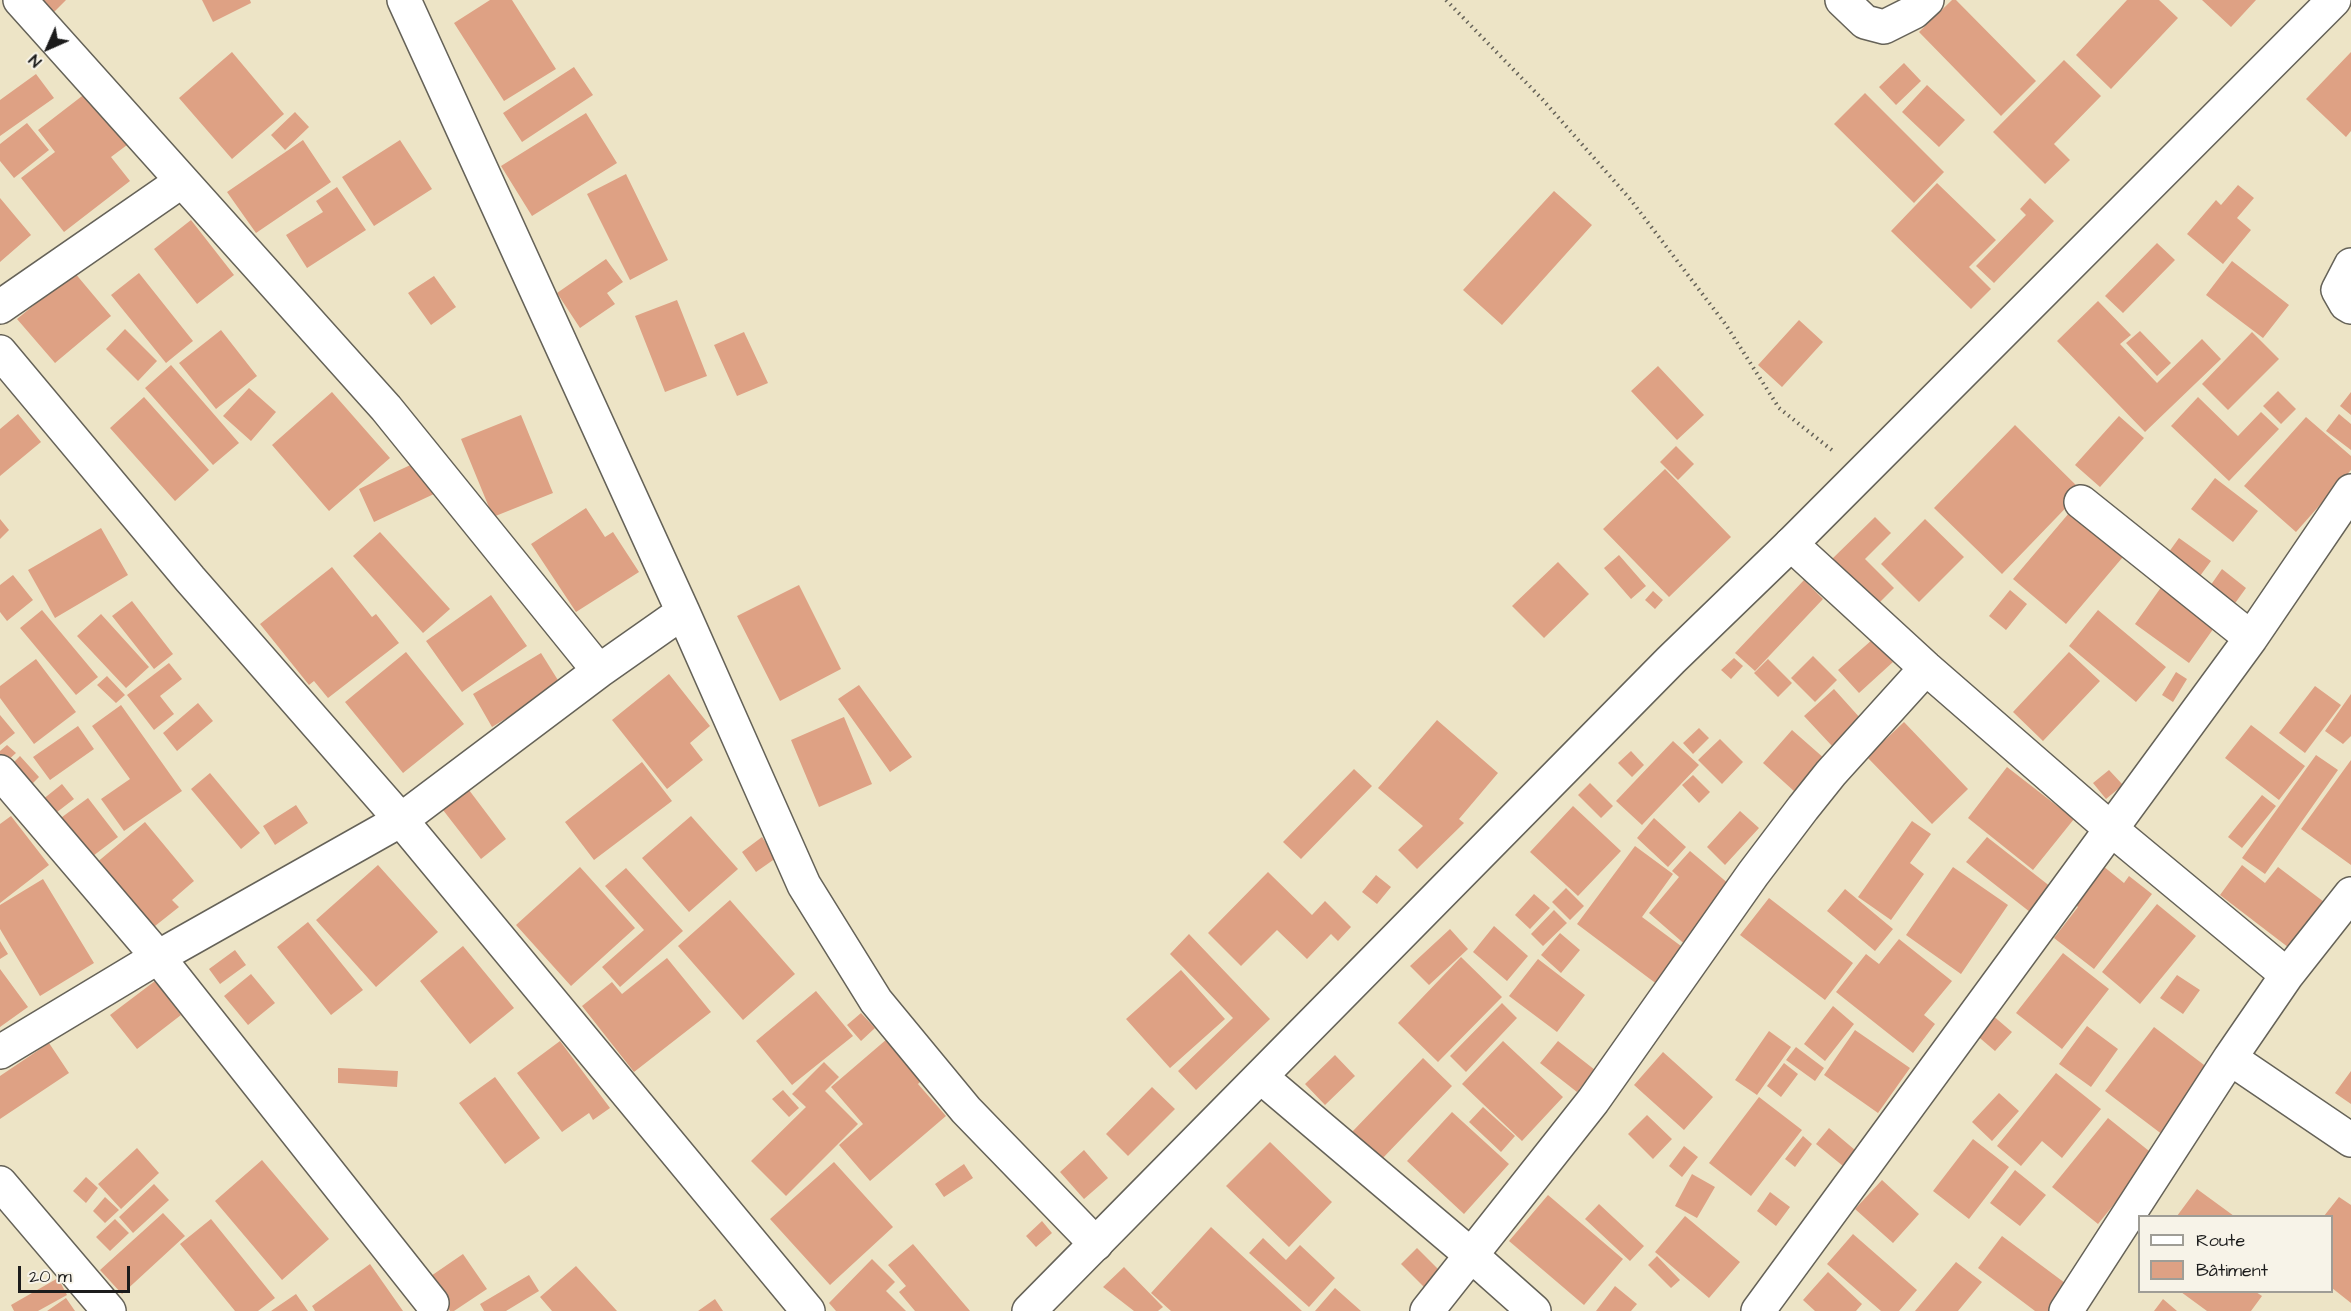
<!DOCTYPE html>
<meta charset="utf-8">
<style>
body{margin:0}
#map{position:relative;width:2351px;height:1311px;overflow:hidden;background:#ede4c6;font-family:"Architects Daughter",sans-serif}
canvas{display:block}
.legend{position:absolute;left:2138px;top:1215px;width:195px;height:78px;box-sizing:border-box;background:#f7f3e8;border:2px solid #9f9d96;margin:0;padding:8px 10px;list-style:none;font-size:18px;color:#1c1c1c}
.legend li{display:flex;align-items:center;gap:12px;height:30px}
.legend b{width:30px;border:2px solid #9f9d96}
.north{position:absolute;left:18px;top:18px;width:60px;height:60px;-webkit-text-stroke:4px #f7f3e8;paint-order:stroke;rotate:225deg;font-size:16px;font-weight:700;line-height:24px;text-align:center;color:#1c1c1c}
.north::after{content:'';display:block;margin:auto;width:21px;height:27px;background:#1c1c1c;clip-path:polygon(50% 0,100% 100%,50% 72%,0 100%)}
.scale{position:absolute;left:18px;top:1266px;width:112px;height:27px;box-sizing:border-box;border:3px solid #1c1c1c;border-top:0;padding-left:8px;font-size:18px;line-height:21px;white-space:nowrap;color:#1c1c1c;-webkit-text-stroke:4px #f7f3e8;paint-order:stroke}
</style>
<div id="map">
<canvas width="2351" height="1311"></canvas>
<ul class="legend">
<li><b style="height:8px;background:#fff"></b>Route</li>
<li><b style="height:16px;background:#dea184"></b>Bâtiment</li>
</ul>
<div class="north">N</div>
<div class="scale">20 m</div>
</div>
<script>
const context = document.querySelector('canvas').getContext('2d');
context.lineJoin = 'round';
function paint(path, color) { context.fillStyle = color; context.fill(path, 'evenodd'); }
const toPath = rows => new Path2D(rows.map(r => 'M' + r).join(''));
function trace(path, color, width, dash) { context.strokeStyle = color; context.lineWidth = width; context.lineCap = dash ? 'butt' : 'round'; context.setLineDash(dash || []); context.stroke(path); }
const building = toPath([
 [38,0,66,0,52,14],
 [202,0,250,0,251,3,213,22],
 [490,0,512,0,556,69,504,101,454,23],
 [1952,0,1956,0,2036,81,2001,116,1919,32],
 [2127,0,2159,0,2178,18,2111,89,2076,55],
 [2202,0,2256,0,2231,27],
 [232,52,284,114,232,159,179,98],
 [2351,52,2351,131,2346,137,2306,99],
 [2064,60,2101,96,2054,144,2070,160,2045,184,1993,132],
 [1904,63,1921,81,1896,105,1879,87],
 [574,67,593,95,522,142,503,113],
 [36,74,54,98,0,136,0,100],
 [1927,85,1965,120,1939,147,1902,112],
 [86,93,127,145,111,157,130,181,64,232,21,178,55,152,38,130],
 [1865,93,1944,172,1914,203,1834,124],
 [295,112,309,127,285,150,271,135],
 [586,113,617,163,532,216,501,166],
 [27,123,49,150,14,178,0,161,0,144],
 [303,140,331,182,256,233,227,192],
 [400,140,432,189,374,226,342,177],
 [626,174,668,260,630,280,587,194],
 [1937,183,1996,240,1969,267,1991,289,1971,309,1891,231],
 [2238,185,2254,198,2237,218,2251,230,2223,264,2187,234,2216,200,2221,205],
 [337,187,366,230,307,268,286,235,323,212,316,201],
 [1554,191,1592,225,1502,325,1463,290],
 [0,198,31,235,0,262],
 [2030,198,2054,221,1994,283,1976,266,2026,215,2020,209],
 [191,220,234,275,197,304,154,249],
 [2157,243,2175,260,2123,313,2105,296],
 [606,259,623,282,607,293,615,304,580,328,557,293],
 [2232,261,2289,305,2263,338,2206,295],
 [74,272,111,316,55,363,17,319],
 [139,273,193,341,166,363,111,295],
 [434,276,456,307,431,325,408,293],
 [677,300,707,376,665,392,635,316],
 [2098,301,2131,335,2120,344,2157,383,2202,339,2221,359,2145,432,2057,341],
 [1799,320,1823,342,1782,387,1758,365],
 [125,329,157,361,138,381,106,349],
 [221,330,257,376,216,409,179,363],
 [2140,331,2171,363,2157,376,2126,343],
 [744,332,768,383,737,396,714,345],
 [2252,332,2279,359,2228,410,2202,384],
 [171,365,239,443,213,465,145,388],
 [1658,366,1704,415,1677,440,1631,391],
 [249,388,276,412,251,441,223,416],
 [2278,391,2296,409,2281,424,2263,406],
 [332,392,390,458,329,511,272,445],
 [2351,392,2351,415,2340,406],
 [144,397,209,470,175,501,110,428],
 [2198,397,2238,436,2261,412,2279,429,2229,481,2171,426],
 [18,414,41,442,0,476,0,429],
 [2339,414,2351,424,2351,450,2326,431],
 [521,415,553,493,493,517,461,439],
 [2119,416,2144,438,2100,487,2075,465],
 [2306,417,2351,456,2351,470,2296,532,2244,486],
 [2015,425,2082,491,2002,574,1934,508],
 [1676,446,1694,464,1678,480,1660,462],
 [419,461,434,494,374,522,359,489],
 [1665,469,1731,537,1669,597,1603,529],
 [2215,478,2258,511,2233,542,2191,509],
 [2075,506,2128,551,2066,624,2013,579],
 [586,508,605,537,613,532,639,572,576,612,531,544],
 [1875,517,1891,533,1865,559,1894,588,1877,605,1831,560],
 [0,519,9,530,0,539],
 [1925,519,1964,557,1919,602,1881,564],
 [101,528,128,575,55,618,28,570],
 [380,532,450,609,423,633,353,556],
 [2179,538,2211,561,2197,580,2166,556],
 [1619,555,1646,586,1631,599,1604,568],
 [1558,562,1589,594,1544,638,1512,606],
 [332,567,372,617,376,614,399,643,328,698,314,681,309,685,260,624],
 [2222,569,2246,588,2233,606,2208,589],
 [13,575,33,600,7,621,0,612,0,585],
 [1804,580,1823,599,1755,671,1735,653],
 [799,585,841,669,780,701,737,616],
 [2162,586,2216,625,2189,663,2135,624],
 [2010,590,2027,604,2006,630,1989,616],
 [1653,591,1663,600,1655,609,1645,600],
 [491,595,527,646,462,692,426,641],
 [132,601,173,654,154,669,112,616],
 [42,610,98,677,76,695,20,628],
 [2098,610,2166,667,2136,702,2069,646],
 [101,614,149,667,126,688,77,636],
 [1873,639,1893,662,1859,693,1838,670],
 [406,652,464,724,403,773,345,702],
 [2069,652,2100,681,2043,741,2013,712],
 [541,653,561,685,492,727,473,694],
 [1813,656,1837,680,1815,702,1791,678],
 [1734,658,1743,666,1731,679,1721,670],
 [36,659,76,712,34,744,0,698,0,686],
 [1768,659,1792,683,1778,697,1754,673],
 [169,663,182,679,160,696,174,714,154,730,127,695],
 [2176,672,2187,679,2173,702,2162,695],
 [669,674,710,726,690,743,703,760,667,789,612,720],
 [107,676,125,695,116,703,97,685],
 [859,685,912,757,890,772,838,699],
 [2315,686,2341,705,2305,753,2279,733],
 [1834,689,1861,719,1832,746,1804,716],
 [2351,694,2351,736,2343,744,2325,731],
 [198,703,213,721,177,751,163,733],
 [121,705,182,791,124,831,101,799,130,779,92,726],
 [0,715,15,733,0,745],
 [844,717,872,784,819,807,791,740],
 [1437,720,1498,773,1459,819,1464,823,1417,869,1398,850,1423,826,1378,788],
 [1904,722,1968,789,1932,824,1867,757],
 [2251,725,2305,766,2279,800,2225,758],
 [78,726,94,749,50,780,33,757],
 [1699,728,1709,738,1693,754,1683,743],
 [1792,730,1825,759,1795,792,1763,763],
 [1720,739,1743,762,1722,784,1698,760],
 [1673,741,1699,765,1642,825,1616,801],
 [7,745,16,753,6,762,0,756,0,751],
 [1631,751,1644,765,1632,777,1618,763],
 [2316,755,2338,770,2265,874,2242,858],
 [20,756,39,777,28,788,9,767],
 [2351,760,2351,865,2301,829],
 [642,762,672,801,594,860,565,822],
 [2007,767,2074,819,2033,870,1968,818],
 [1354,769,1372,786,1301,859,1283,842],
 [2109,770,2123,785,2106,799,2093,783],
 [210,773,260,833,241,849,191,789],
 [1693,775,1710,792,1699,803,1682,785],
 [1590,783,1613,806,1601,818,1578,795],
 [62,784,74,799,48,819,37,804],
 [469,790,506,839,481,859,443,810],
 [2262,795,2276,806,2242,848,2228,837],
 [88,798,118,837,89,859,58,820],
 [296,805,308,823,275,845,263,826],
 [1573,806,1621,851,1578,896,1530,852],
 [1740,811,1759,828,1725,865,1707,847],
 [11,816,49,865,0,903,0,824],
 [691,816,738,869,689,912,642,858],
 [1654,818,1686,847,1668,867,1637,838],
 [1912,821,1931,834,1910,863,1924,874,1891,920,1858,897],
 [145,822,194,881,172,900,179,907,150,930,95,864],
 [762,837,776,858,756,872,742,852],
 [1987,837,2051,887,2030,912,1966,862],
 [1635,846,1673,874,1642,917,1685,949,1658,985,1577,924],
 [1690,851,1736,890,1688,947,1649,913,1679,877,1672,871],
 [378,865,438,932,376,987,316,920],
 [2242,865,2265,883,2278,867,2332,908,2297,954,2220,895],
 [2103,866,2124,883,2129,876,2152,894,2094,969,2054,938,2078,907,2074,903],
 [580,867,635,928,571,986,516,925],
 [1953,867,2008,905,1961,974,1906,935],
 [626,868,683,931,620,987,602,967,644,930,605,886],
 [1268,872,1312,915,1325,901,1351,927,1338,941,1331,934,1307,959,1277,930,1241,966,1208,933],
 [1376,875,1391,887,1377,904,1362,892],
 [43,879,94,963,40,996,0,929,0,905],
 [1566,888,1584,906,1570,920,1552,902],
 [1845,889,1893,929,1875,951,1827,911],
 [1534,894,1550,908,1530,929,1515,915],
 [1769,898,1853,963,1825,1000,1740,935],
 [730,900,795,974,743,1020,678,946],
 [2157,904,2196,936,2140,1004,2102,972],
 [1554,910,1567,923,1543,946,1531,934],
 [308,922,363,990,331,1015,277,947],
 [1494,926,1528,956,1507,981,1473,952],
 [1450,929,1468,949,1429,985,1410,966],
 [1560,933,1580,950,1561,973,1541,955],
 [1189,934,1270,1019,1196,1090,1178,1071,1233,1018,1170,954],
 [1899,939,1952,981,1924,1015,1935,1024,1913,1053,1836,992,1866,954,1879,964],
 [0,941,8,954,0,959],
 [463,946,514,1008,470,1044,420,981],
 [235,950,246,965,220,984,209,969],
 [2063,953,2109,989,2062,1049,2016,1013],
 [1461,957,1502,997,1438,1062,1398,1023],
 [667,958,711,1012,634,1072,582,1006,612,982,622,994],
 [1538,959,1585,995,1557,1032,1509,996],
 [0,969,28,1007,0,1027],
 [1181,970,1225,1019,1170,1068,1126,1019],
 [251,974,275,1003,248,1025,224,996],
 [2177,975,2200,990,2183,1014,2160,998],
 [155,981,181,1015,137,1049,110,1015],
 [816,991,853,1036,792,1085,756,1041],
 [1502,1003,1517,1018,1466,1072,1450,1056],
 [1833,1006,1854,1024,1825,1061,1804,1044],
 [861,1013,875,1028,861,1041,847,1025],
 [1991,1014,2012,1032,1995,1051,1974,1033],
 [2087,1026,2118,1049,2091,1087,2059,1064],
 [2154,1027,2212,1071,2163,1135,2105,1091],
 [1855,1030,1910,1068,1878,1113,1824,1075],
 [1769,1031,1791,1047,1757,1095,1735,1080],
 [887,1039,922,1080,918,1084,946,1116,870,1181,839,1145,863,1124,831,1087],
 [560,1041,610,1108,593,1120,589,1113,562,1132,517,1073],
 [1503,1041,1563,1097,1522,1141,1462,1084],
 [1558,1041,1595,1070,1577,1092,1540,1063],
 [49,1043,69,1073,0,1119,0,1076],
 [1796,1047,1824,1068,1815,1081,1786,1060],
 [1663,1052,1713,1097,1684,1130,1634,1085],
 [1335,1055,1355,1076,1325,1105,1305,1084],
 [1423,1058,1452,1086,1381,1160,1352,1132],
 [824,1062,839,1077,825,1091,858,1124,786,1196,751,1161,806,1107,792,1094],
 [1784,1063,1798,1074,1781,1097,1767,1086],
 [338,1068,398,1071,397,1087,338,1083],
 [2351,1071,2351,1104,2335,1093],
 [2056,1073,2101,1109,2062,1158,2042,1141,2021,1166,1997,1146],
 [495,1077,540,1138,505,1164,459,1103],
 [1152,1087,1175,1109,1128,1156,1106,1134],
 [783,1090,799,1108,789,1117,772,1099],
 [1999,1093,2019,1111,1992,1141,1972,1122],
 [1759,1097,1802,1130,1751,1196,1709,1163],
 [1483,1107,1515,1136,1501,1152,1469,1122],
 [1452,1112,1509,1164,1464,1214,1407,1161],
 [1647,1115,1672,1139,1653,1159,1628,1134],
 [2108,1118,2154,1155,2098,1224,2052,1187],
 [1829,1128,1855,1150,1843,1166,1816,1144],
 [1803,1136,1812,1144,1795,1167,1785,1159],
 [1973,1139,2009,1167,1969,1219,1933,1191],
 [1270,1142,1332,1202,1289,1247,1226,1186],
 [1684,1146,1698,1157,1682,1177,1669,1166],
 [137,1148,159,1173,121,1209,98,1184],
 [1084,1150,1108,1178,1084,1199,1060,1172],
 [262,1160,329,1239,282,1280,215,1201],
 [834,1162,893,1227,830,1285,770,1219],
 [964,1164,973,1178,944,1197,935,1184],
 [2015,1170,2046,1195,2020,1226,1990,1203],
 [1692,1174,1715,1187,1697,1218,1675,1206],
 [86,1177,98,1188,86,1203,73,1191],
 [1882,1180,1919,1214,1893,1243,1855,1209],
 [154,1184,169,1200,133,1233,119,1217],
 [2197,1189,2234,1216,2177,1216],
 [1770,1192,1790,1207,1776,1226,1757,1211],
 [1548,1195,1623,1259,1584,1305,1509,1241],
 [105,1197,119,1210,105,1223,93,1211],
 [2339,1197,2351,1205,2351,1303,2332,1288,2332,1216,2324,1216],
 [1599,1204,1644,1246,1630,1261,1585,1219],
 [163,1213,185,1236,122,1294,100,1270],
 [1685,1216,1740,1262,1709,1298,1655,1252],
 [115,1219,129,1233,110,1251,96,1237],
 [211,1219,275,1298,258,1311,235,1311,180,1244],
 [1042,1221,1052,1233,1036,1247,1026,1236],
 [1211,1227,1302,1311,1171,1311,1151,1293],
 [1853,1234,1917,1290,1899,1311,1881,1311,1827,1264],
 [2002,1236,2069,1286,2050,1311,2035,1311,1978,1268],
 [1263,1238,1286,1260,1300,1245,1335,1278,1309,1307,1249,1253],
 [913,1244,970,1311,915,1311,899,1292,906,1286,888,1265],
 [1417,1248,1441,1272,1425,1288,1401,1264],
 [463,1254,487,1289,454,1311,450,1311,428,1278],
 [1657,1256,1680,1280,1671,1288,1648,1265],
 [872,1259,895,1282,886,1291,906,1311,836,1311,829,1303],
 [1956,1262,1982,1282,1958,1311,1915,1311],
 [370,1264,403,1311,315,1311,312,1306],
 [576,1266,617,1311,552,1311,540,1297],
 [1124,1267,1163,1307,1158,1311,1134,1311,1103,1287],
 [1828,1272,1862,1304,1856,1311,1815,1311,1803,1300],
 [529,1275,539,1291,506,1311,484,1311,480,1304],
 [58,1278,67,1295,38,1311,14,1311,11,1305],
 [1615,1286,1637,1304,1631,1311,1596,1311],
 [1335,1288,1361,1311,1315,1311],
 [2181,1292,2256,1292,2262,1296,2251,1311,2207,1311],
 [296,1294,308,1311,271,1311],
 [66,1298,75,1311,47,1311],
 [715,1299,723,1311,698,1311],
 [2163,1299,2177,1311,2154,1311]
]);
const path = toPath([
 [1446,0,1543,100,1630,199,1726,325,1779,408,1833,451]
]);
const street = toPath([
 [20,0,386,408,599,671],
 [404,0,683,612,804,885,876,1001,966,1110,1096,1244],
 [1842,0,1865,22,1884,27,1914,12,1927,0],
 [2351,265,2338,290,2346,304,2351,307],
 [0,307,182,181],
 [0,352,190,579,401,820,808,1311],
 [2081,502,2251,638],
 [1791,544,1926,668,2111,829,2287,975],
 [0,772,158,957,432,1303],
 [0,1052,158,957,401,820,599,671,683,612],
 [2230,1058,2351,1140],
 [1261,1077,1471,1255,1534,1311],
 [0,1183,109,1311],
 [1427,1311,1593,1101,1753,874,1803,808,1831,773,1926,668],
 [1758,1311,2251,638,2351,491],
 [2066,1311,2230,1058,2287,975,2351,894]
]);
const secondary = toPath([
 [1029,1311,1671,660,1791,544,2334,0]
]);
paint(building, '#dea184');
trace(street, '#656258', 36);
trace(secondary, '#656258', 36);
trace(path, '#656258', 4, [1.5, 4.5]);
trace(street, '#fff', 33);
trace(secondary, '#fff', 33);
</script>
